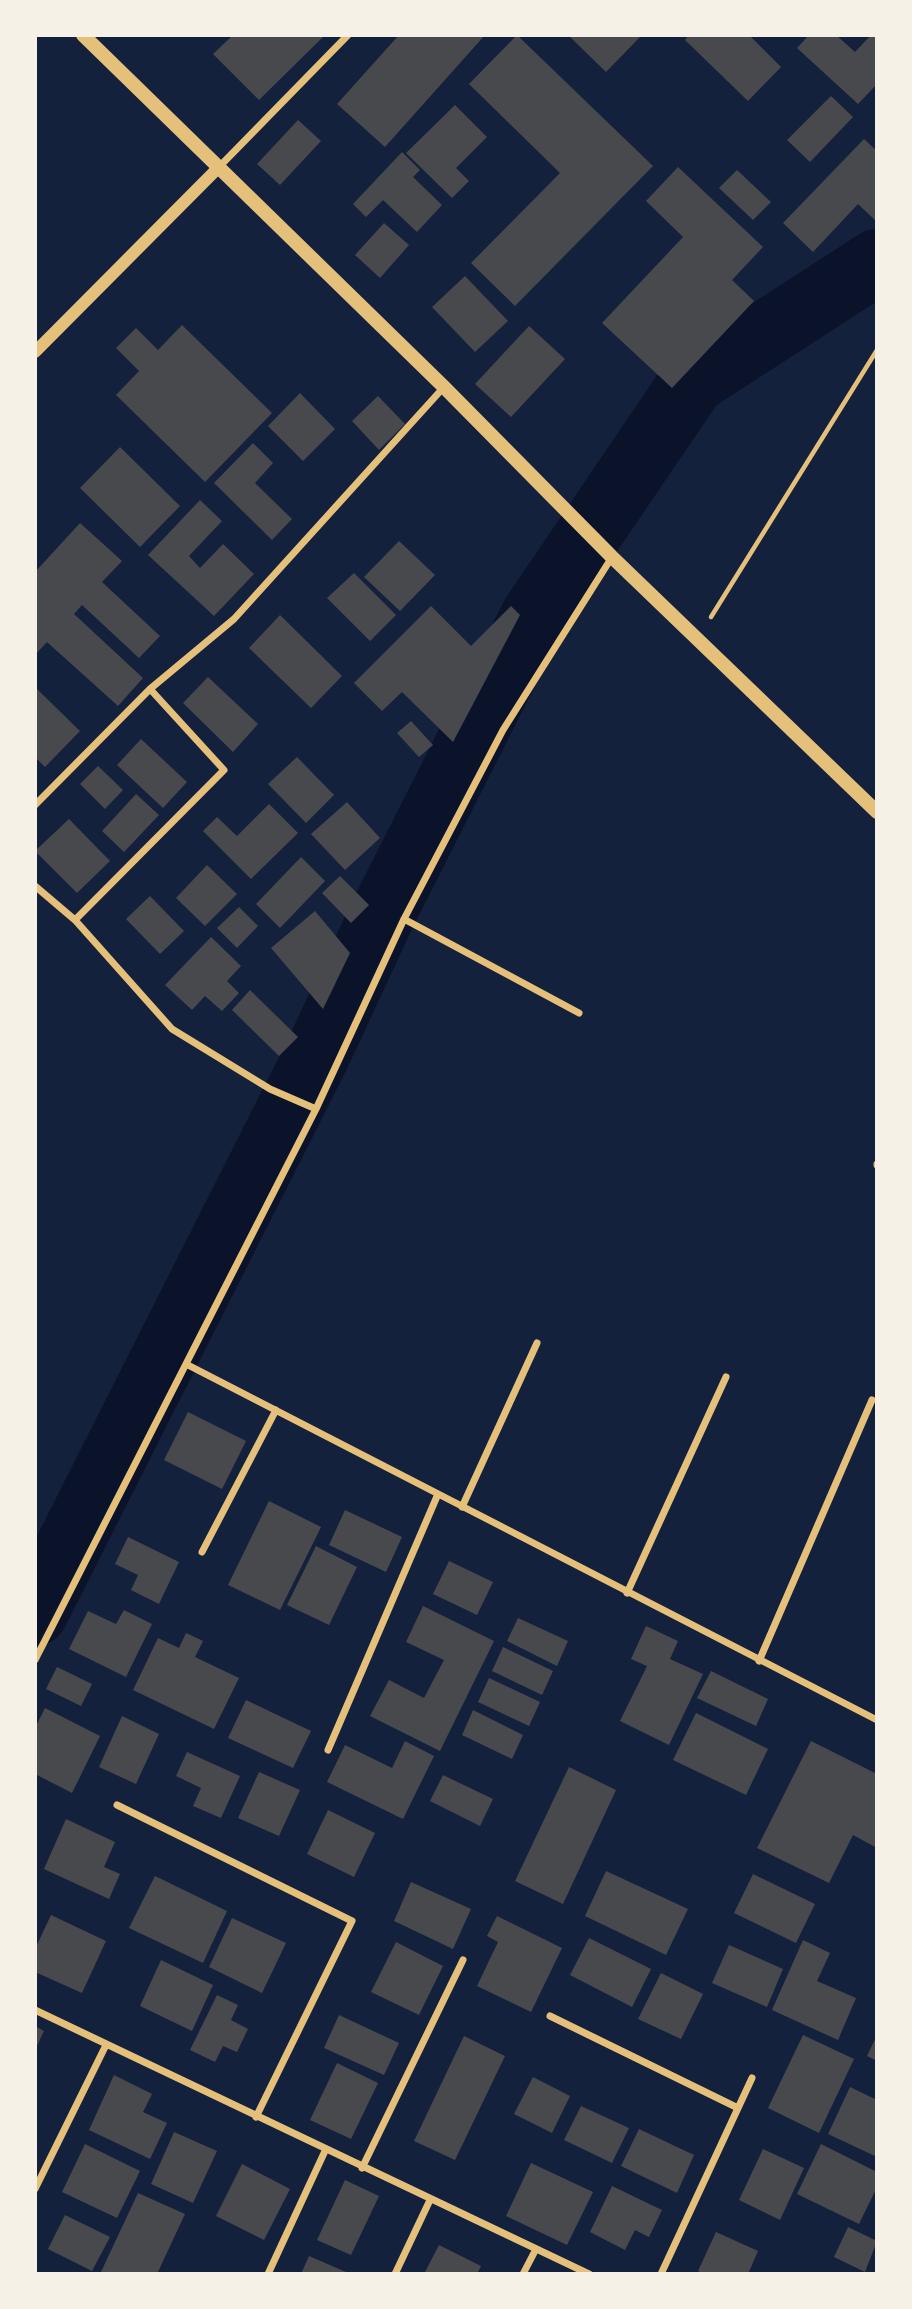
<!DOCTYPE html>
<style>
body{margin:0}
#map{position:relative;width:912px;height:2309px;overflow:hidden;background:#14213d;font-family:Karla,sans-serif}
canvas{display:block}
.frame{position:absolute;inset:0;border:37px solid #f6f1e7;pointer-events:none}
</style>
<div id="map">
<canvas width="912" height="2309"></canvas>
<div class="frame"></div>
</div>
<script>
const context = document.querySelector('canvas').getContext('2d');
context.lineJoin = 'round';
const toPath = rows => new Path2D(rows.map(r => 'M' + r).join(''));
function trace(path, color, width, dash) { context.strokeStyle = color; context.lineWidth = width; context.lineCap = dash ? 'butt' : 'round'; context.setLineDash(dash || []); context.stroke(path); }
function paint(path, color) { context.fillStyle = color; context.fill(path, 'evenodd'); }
const river = toPath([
 [35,1613,316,1057,384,911,534,615,693,381,877,262]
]);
const building = toPath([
 [233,35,325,35,259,100,213,54],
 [399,35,485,35,385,147,337,104],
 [517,35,653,166,515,306,471,263,560,173,469,84],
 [568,35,642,35,606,72],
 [689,35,749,35,781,67,748,101,685,40],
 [809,35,836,35,855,52,871,35,877,36,877,84,858,104,797,48],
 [831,96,853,117,810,162,787,140],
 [455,105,487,137,456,168,469,181,452,198,406,153],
 [298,120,321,141,280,185,257,164],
 [864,139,877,151,877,222,858,204,813,252,783,223],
 [402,152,420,170,413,177,442,205,417,232,383,200,366,217,353,204],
 [678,167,763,247,732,280,754,301,672,388,602,323,683,237,646,201],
 [737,170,771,202,753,220,719,188],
 [384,223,409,245,380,278,355,255],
 [465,276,508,321,475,352,432,307],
 [182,325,272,413,205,482,116,395,139,371,116,348,136,328,158,350],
 [529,326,565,359,511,417,475,384],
 [300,393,335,429,303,461,268,426],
 [378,396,405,424,379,450,352,421],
 [253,443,273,463,255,483,292,519,272,540,214,483],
 [120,447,180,506,140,547,80,488],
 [200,500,222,521,189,556,200,568,223,544,254,574,214,616,148,555],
 [80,523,122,561,102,582,160,636,139,658,82,605,74,614,143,678,118,706,47,642,35,655,35,572],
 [399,541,435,575,400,611,364,577],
 [354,573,396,615,370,641,327,598],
 [431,606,471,646,511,606,520,615,453,742,402,692,382,711,354,683],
 [280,615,342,676,311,708,249,648],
 [208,677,258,724,233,752,183,703],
 [35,687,80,731,45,767,35,757],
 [411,721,433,745,419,757,397,733],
 [141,739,187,782,163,808,117,765],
 [297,757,334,795,306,823,268,784],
 [98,766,123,790,105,809,80,784],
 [136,794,159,815,124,852,102,831],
 [347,802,380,838,345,870,311,834],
 [269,804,298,833,251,879,203,831,217,817,237,836],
 [69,819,110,861,77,893,35,851],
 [301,857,325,881,280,928,256,904],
 [207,865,237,894,205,926,176,898],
 [340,876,369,905,351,923,322,893],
 [150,896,184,931,160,954,126,919],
 [239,907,258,926,237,948,217,928],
 [315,911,350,953,323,1009,271,948],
 [211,937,241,966,227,981,239,993,222,1011,205,996,192,1010,165,985],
 [250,990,298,1037,279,1056,232,1010],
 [188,1412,246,1441,222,1489,164,1460],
 [269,1501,321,1527,280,1610,228,1585],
 [345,1510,402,1537,386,1572,329,1545],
 [128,1537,179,1562,159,1604,131,1590,138,1575,115,1564],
 [316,1546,357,1567,329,1625,287,1605],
 [449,1561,493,1582,477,1615,433,1594],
 [423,1606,494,1641,440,1751,370,1716,389,1680,424,1698,444,1660,406,1642],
 [124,1610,152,1624,126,1677,69,1649,88,1611,116,1624],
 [518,1618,568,1641,557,1666,507,1641],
 [646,1626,678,1641,670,1659,703,1674,669,1745,620,1721,647,1666,631,1659],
 [186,1633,203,1641,195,1657,239,1678,214,1729,133,1690,158,1638,179,1648],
 [503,1647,553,1671,542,1695,492,1671],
 [57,1667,92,1684,81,1706,46,1689],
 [711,1671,768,1699,756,1726,697,1698],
 [489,1678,540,1702,529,1726,478,1702],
 [246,1700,311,1731,293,1768,228,1738],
 [45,1708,100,1736,72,1793,35,1774,35,1728],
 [473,1710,523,1735,512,1759,462,1735],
 [696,1713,768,1749,746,1795,673,1760],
 [122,1716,159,1734,136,1784,99,1767],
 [405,1741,434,1756,403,1819,327,1782,345,1745,392,1768],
 [811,1741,877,1774,877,1848,853,1835,829,1883,757,1848],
 [187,1752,240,1776,221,1818,193,1806,201,1788,176,1776],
 [569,1767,616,1790,563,1904,515,1881],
 [259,1772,300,1790,279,1836,238,1818],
 [443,1775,493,1799,480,1826,430,1801],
 [328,1810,375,1833,354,1877,307,1854],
 [66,1819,115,1842,104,1867,120,1874,109,1899,44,1869],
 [606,1871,688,1909,666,1955,585,1916],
 [753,1874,815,1904,796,1943,734,1913],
 [155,1876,227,1911,203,1963,129,1928],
 [411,1882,471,1909,453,1949,394,1921],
 [51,1915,106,1941,82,1993,35,1972,35,1949],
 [497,1916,562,1948,531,2012,477,1986,498,1942,487,1936],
 [232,1918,286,1943,262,1993,209,1967],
 [589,1938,651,1969,632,2007,570,1975],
 [803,1940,830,1953,817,1981,856,1998,838,2040,772,2010],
 [396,1942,443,1966,419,2015,371,1992],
 [729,1945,783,1969,767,2007,712,1983],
 [161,1960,213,1985,192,2031,140,2006],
 [661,1973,703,1994,681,2039,638,2019],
 [217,1995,238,2005,231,2020,248,2029,237,2052,223,2046,215,2062,190,2050],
 [339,2015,399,2043,384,2075,324,2048],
 [35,2026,44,2031,35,2050],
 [803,2035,854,2059,819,2133,768,2108],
 [877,2035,877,2061,867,2056],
 [464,2036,505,2056,455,2160,414,2141],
 [337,2063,378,2083,351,2139,310,2120],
 [114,2075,152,2094,143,2112,167,2123,150,2159,89,2130],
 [533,2077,570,2096,552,2133,514,2114],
 [850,2087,877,2100,877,2157,828,2134],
 [581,2106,629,2128,612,2163,564,2140],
 [639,2129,694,2155,677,2193,621,2166],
 [174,2132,217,2151,193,2203,151,2184],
 [85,2144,140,2171,117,2218,62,2192],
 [821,2144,877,2172,877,2187,859,2224,797,2194],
 [763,2149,804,2168,780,2220,739,2200],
 [531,2163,593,2192,567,2245,506,2216],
 [242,2164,290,2189,264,2240,216,2216],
 [345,2180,379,2196,351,2255,317,2240],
 [612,2186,662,2210,649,2237,635,2230,625,2250,590,2232],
 [138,2193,185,2214,157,2274,100,2274],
 [65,2215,110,2237,92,2271,48,2249],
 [848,2227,877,2241,865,2272,834,2257],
 [716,2232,758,2251,748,2274,704,2274,698,2271],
 [439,2245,481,2266,477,2274,424,2274],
 [309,2256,346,2272,345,2274,301,2274]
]);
const path = toPath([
 [711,617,877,350]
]);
const minor = toPath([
 [220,166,348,35],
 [35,805,150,689,234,619,444,387],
 [35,886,75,920,172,1029,270,1089,316,1109],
 [404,919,579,1013],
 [75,920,224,770,150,689],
 [877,1165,877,1164],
 [186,1364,877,1720],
 [462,1507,537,1343],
 [202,1552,276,1410],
 [627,1593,726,1377],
 [35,1660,316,1109,404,919,503,730,612,557],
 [759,1661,872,1400],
 [328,1750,438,1494],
 [117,1805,352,1921,256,2117],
 [35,2010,589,2274],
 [550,2016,738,2108],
 [362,2168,463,1960],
 [35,2189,106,2045],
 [268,2274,325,2151],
 [395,2274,430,2200],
 [523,2274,536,2249],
 [661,2274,752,2078]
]);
const tertiary = toPath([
 [35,352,220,166]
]);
const secondary = toPath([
 [83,35,444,387,612,557,877,812]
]);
trace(river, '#0b132b', 66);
paint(building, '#48494c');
trace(path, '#e5c07b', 4.5);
trace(minor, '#e5c07b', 7);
trace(tertiary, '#e5c07b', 12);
trace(secondary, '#e5c07b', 14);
</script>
